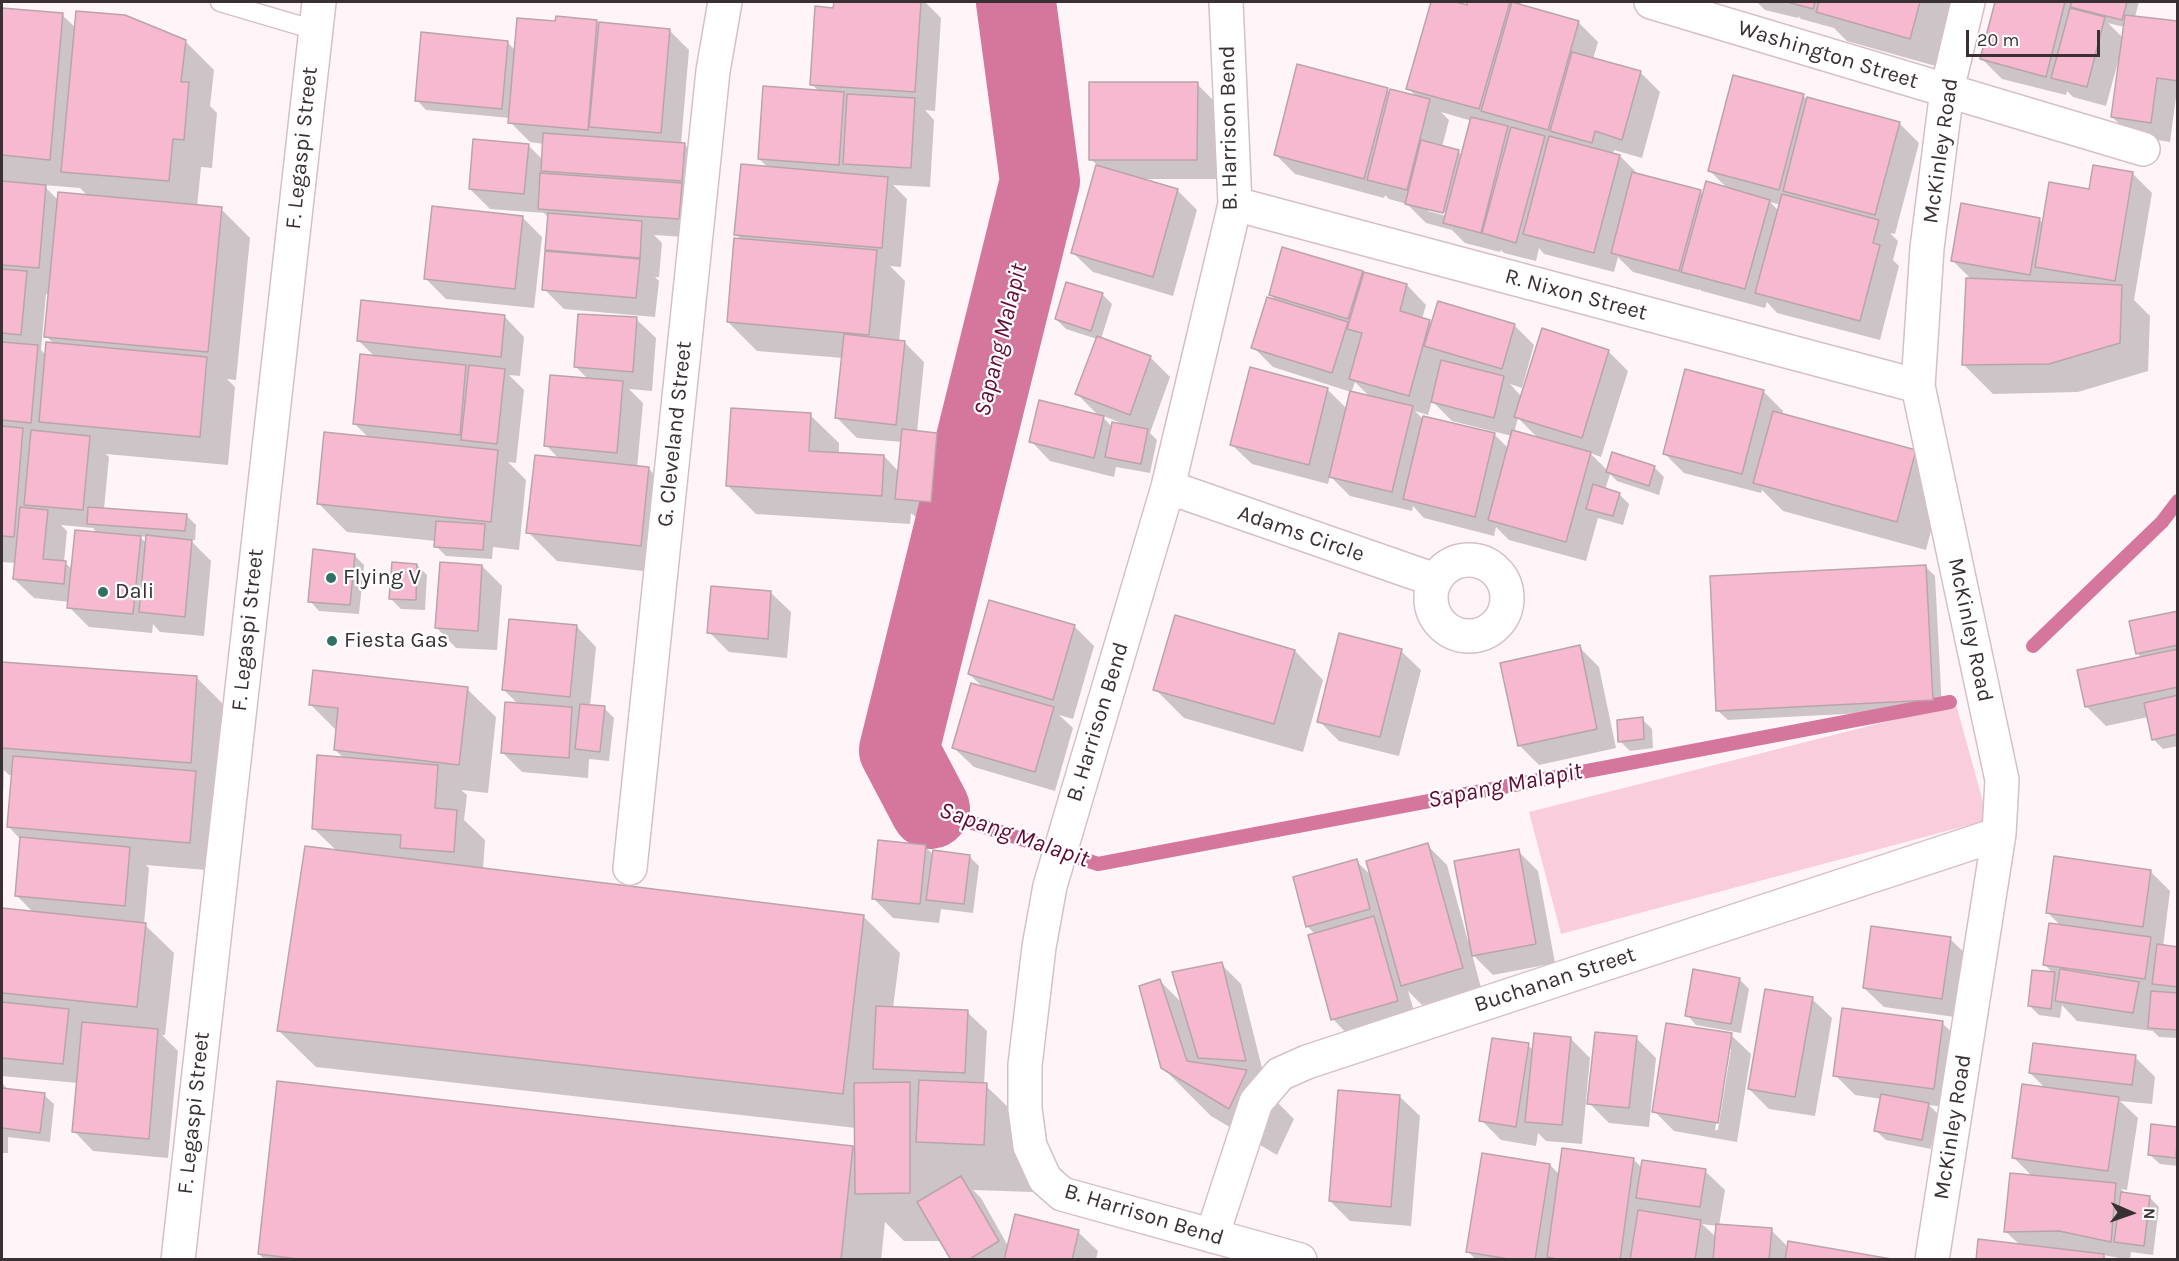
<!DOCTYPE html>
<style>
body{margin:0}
#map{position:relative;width:2179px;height:1261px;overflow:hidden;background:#fff5f8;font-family:Karla,sans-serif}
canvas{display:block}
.frame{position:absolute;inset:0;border:3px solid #393033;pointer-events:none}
.north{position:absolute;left:2101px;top:1183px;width:60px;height:60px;-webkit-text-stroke:4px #fff;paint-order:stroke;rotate:92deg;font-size:16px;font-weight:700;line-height:24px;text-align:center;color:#393033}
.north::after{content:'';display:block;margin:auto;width:21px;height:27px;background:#393033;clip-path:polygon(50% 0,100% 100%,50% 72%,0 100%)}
.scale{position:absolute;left:1966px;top:30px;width:134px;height:27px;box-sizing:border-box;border:3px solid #393033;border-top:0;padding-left:8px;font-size:18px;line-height:21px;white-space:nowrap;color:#393033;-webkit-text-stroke:4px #fff;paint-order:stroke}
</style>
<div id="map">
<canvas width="2179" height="1261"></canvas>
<div class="frame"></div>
<div class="north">N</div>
<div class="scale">20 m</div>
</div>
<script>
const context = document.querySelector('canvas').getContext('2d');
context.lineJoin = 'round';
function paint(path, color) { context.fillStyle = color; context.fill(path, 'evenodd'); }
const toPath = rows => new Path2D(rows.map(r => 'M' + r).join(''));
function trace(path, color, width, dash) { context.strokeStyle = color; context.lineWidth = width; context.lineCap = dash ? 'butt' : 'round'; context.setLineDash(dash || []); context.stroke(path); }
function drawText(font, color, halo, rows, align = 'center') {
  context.font = font + ' Karla,sans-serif'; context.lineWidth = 4.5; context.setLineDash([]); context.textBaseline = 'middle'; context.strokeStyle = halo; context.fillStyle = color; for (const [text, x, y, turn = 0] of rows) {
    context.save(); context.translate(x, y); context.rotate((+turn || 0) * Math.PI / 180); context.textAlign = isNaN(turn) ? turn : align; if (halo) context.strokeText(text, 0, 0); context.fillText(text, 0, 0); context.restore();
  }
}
const green = toPath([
 [1956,704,1988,820,1561,934,1529,812]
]);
const shadow = toPath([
 [835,2,925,2,941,18,935,111,925,110,934,120,930,187,893,185,907,199,901,267,890,266,905,281,899,342,904,342,924,362,917,432,936,434,956,454,950,521,917,518,911,513,910,524,756,514,727,485,810,415,839,443,839,454,884,456,899,472,902,442,857,438,837,418,843,358,757,351,728,322,742,240,736,234,769,168,759,159,819,91,811,84,835,9],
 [1433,2,1451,2,1468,6,1469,2,1519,2,1525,7,1578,22,1598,42,1593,59,1640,72,1660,92,1642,158,1614,150,1613,154,1620,156,1639,175,1700,191,1704,195,1728,189,1710,171,1803,95,1808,101,1899,123,1919,143,1895,234,1890,233,1898,241,1893,260,1899,266,1880,340,1777,313,1767,302,1765,308,1702,291,1699,289,1699,290,1633,272,1618,257,1614,272,1544,254,1539,248,1536,261,1504,253,1501,250,1500,252,1465,243,1452,230,1426,223,1407,204,1389,199,1385,195,1384,198,1295,174,1275,154,1387,90,1390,93,1417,97,1408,88],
 [1441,112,1472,121,1462,156,1458,151,1442,147,1449,120],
 [1770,202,1781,205,1779,211],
 [1428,208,1451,214,1450,217,1428,211],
 [1757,2,1957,2,1939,67,1847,41,1834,28,1801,19,1798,16,1798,18,1765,10],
 [1997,2,2139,2,2135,17,2178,23,2178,97,2176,97,2170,142,2132,136,2112,117,2120,62,2118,62,2106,106,2073,97,2067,91,2066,95,2002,79,1982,59],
 [2108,23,2124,27,2123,38],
 [2,9,62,15,76,28,185,41,214,70,210,106,217,113,212,168,201,167,197,207,221,209,250,238,236,380,227,379,235,387,228,465,106,454,109,457,104,509,186,515,196,525,195,540,190,540,211,561,204,636,160,632,153,624,152,633,89,627,69,607,69,602,34,598,14,579,16,563,2,562],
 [43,185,80,188,88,196,59,201],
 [46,294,50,295,46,336,54,344,47,356,41,350],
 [61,525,93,528,98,534,72,569,64,562,67,531],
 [139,536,148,537,147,544],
 [596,21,599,24,669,30,689,50,681,144,684,144,704,164,699,238,654,235,662,243,659,277,655,277,659,281,655,317,564,309,544,289,551,253,547,249,549,218,544,213,490,209,470,189,528,145,543,160,544,144,530,142,510,122,510,118,426,110,417,100,507,42,516,51,557,23],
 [1197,84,1217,104,1216,179,1142,179,1177,190,1197,210,1173,296,1093,272,1073,253,1098,166,1091,159],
 [2132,173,2152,193,2134,300,2150,316,2148,371,2078,392,1993,394,1964,365,1972,280,1953,261,2039,219,2043,223],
 [522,217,542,237,534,308,446,299,426,279],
 [1362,272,1365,275,1407,285,1426,305,1422,319,1433,324,1514,325,1534,345,1522,388,1510,384,1522,397,1608,351,1628,371,1601,457,1590,453,1608,471,1613,454,1655,468,1664,477,1659,495,1617,481,1610,474,1605,490,1619,494,1629,504,1623,525,1598,518,1586,561,1509,540,1496,527,1494,536,1424,518,1413,506,1412,511,1350,496,1330,476,1328,484,1252,464,1232,445,1327,389,1347,409,1351,392,1273,367,1253,347,1278,302,1270,295],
 [1355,382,1370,397,1351,393],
 [1432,401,1452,421,1512,436,1509,449,1495,435,1424,420,1415,411,1428,415],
 [1518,418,1539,439,1514,433],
 [1102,294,1112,304,1101,339,1150,357,1170,377,1150,433,1157,440,1150,473,1116,467,1114,477,1050,461,1031,441,1100,417,1077,394,1097,339,1066,329,1056,319],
 [1101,415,1126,425,1112,427],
 [505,317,524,337,520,376,509,375,524,390,516,463,508,462,526,480,519,550,493,547,492,559,446,556,436,546,436,541,347,532,318,503,369,438,354,423,375,357,359,341],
 [636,319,656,338,652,391,629,389,643,403,637,468,649,469,677,498,669,574,557,561,528,532,560,460,546,445,589,380,576,367],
 [1763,391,1783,411,1782,415,1916,452,1944,481,1926,550,1783,511,1762,490,1761,493,1684,473,1664,453],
 [354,555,364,565,359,614,319,611,310,601],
 [417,565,427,575,425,610,401,609,391,599],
 [482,566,502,586,497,650,456,648,437,628],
 [1925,566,1935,576,1942,709,1728,720,1718,711],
 [771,593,791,612,787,658,729,652,709,632],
 [2178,612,2178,746,2163,749,2153,739,2148,717,2106,726,2086,706,2142,658,2137,653],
 [1074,626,1094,646,1073,719,1059,715,1073,728,1055,791,974,767,954,748,984,688,969,674],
 [577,627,596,647,590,707,604,708,614,718,609,761,589,759,588,778,522,772,503,753,519,705,503,689],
 [1579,647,1599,667,1616,748,1539,765,1519,745],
 [1295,651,1323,680,1303,752,1184,718,1155,689],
 [1401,651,1421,670,1399,756,1339,741,1319,721],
 [2,664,197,678,226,707,219,791,213,790,224,802,218,871,146,865,149,868,144,924,174,953,165,1035,162,1035,178,1051,168,1158,93,1151,74,1131,78,1083,2,1076,2,909,34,913,17,896,21,840,9,827,13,775,9,775,4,770,2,824],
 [467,689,496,717,488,793,461,790,467,795,464,820,485,840,483,869,863,916,900,953,893,1008,967,1012,987,1031,984,1084,1034,1132,1032,1192,973,1190,981,1198,1008,1246,1078,1232,1098,1251,1096,1259,1099,1260,952,1260,941,1241,904,1241,885,1222,881,1260,265,1260,259,1254,853,1147,856,1151,856,1128,316,1067,279,1031,337,851,313,828,345,759,335,750,337,731,310,704],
 [1642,719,1652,729,1653,748,1630,751,1620,741],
 [1427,845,1447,865,1468,941,1471,940,1518,851,1538,871,1555,963,1493,975,1472,954,1481,988,1422,1005,1408,991,1417,1021,1352,1039,1333,1019,1315,934,1307,926,1356,861,1373,877],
 [925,847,934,855,969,856,979,866,973,913,941,909,939,923,893,918,873,898],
 [2150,871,2170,891,2163,947,2178,949,2178,1038,2159,1037,2153,1031,2077,1021,2062,1005,2060,1018,2039,1015,2030,1006,2053,973,2044,964,2061,926,2048,913],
 [1950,939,1970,958,1962,1018,1884,1007,1864,988],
 [1221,964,1241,984,1265,1080,1254,1079,1294,1119,1277,1155,1211,1116,1162,1067,1160,981,1183,1004],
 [1739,979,1749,989,1741,1033,1696,1025,1687,1015],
 [1812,999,1832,1018,1815,1116,1769,1109,1749,1089],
 [1942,1023,1962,1042,1953,1108,1929,1105,1938,1114,1931,1149,1886,1140,1876,1131,1882,1099,1855,1095,1835,1075],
 [1731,1035,1751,1054,1737,1142,1674,1131,1654,1111],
 [1728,1049,1731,1049,1718,1130,1715,1130],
 [1570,1038,1590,1058,1582,1144,1546,1141,1538,1133,1536,1146,1501,1140,1481,1120,1528,1045,1534,1051],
 [1636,1038,1656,1058,1649,1127,1609,1123,1589,1103],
 [2135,1057,2155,1077,2152,1104,2120,1101,2138,1118,2127,1190,2121,1189,2126,1194,2149,1197,2159,1207,2153,1255,2131,1252,2130,1260,2103,1255,2107,1260,1977,1260,2020,1245,2005,1231,2032,1176,2013,1157,2046,1089,2030,1073],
 [2,1083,9,1091,44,1095,54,1104,50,1142,8,1137,8,1153,2,1153],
 [1400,1097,1420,1116,1411,1226,1350,1221,1330,1201],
 [2178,1128,2178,1166,2160,1164,2150,1155],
 [1633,1159,1642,1168,1705,1171,1725,1190,1719,1226,1771,1230,1789,1248,1888,1260,1476,1260,1468,1251,1550,1165,1560,1175],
 [1702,1224,1717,1226,1716,1237]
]);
const stream = toPath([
 [2033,646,2162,522,2178,501],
 [930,809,1098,864,1950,702]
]);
const river = toPath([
 [930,809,899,750,1040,181,1016,2]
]);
const building = toPath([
 [834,2,921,2,915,92,810,85,815,6,833,8,834,2],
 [1431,2,1456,2,1467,5,1467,2,1510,2,1479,109,1406,89,1431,2],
 [1512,2,1579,21,1548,130,1481,111,1512,2],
 [1787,2,1815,2,1813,9,1787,2],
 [1819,2,1920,2,1910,39,1816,12,1819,2],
 [1995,2,2065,2,2046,77,1980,59,1995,2],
 [2072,2,2127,2,2122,20,2070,7,2072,2],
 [2,8,63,13,50,160,2,155,2,8],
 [2070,8,2105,17,2087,87,2051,78,2070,8],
 [76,11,125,15,186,40,181,82,189,82,184,140,173,139,169,181,61,172,76,11],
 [2125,15,2178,21,2178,81,2157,78,2151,123,2111,117,2125,15],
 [556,16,597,20,588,130,508,123,517,18,555,21,556,16],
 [599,22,670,29,661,133,589,127,599,22],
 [421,32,508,41,502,109,415,101,421,32],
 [1572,52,1641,71,1622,140,1595,131,1592,143,1550,131,1572,52],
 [1297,64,1388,88,1364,179,1274,155,1297,64],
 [1733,75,1804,94,1779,190,1708,171,1733,75],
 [1089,82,1198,82,1197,160,1089,160,1089,82],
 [763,86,844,92,839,165,758,159,763,86],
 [1390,89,1430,99,1407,190,1367,180,1390,89],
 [847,94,915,98,911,168,843,164,847,94],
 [1807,97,1900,122,1875,215,1783,191,1807,97],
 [1471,117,1508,126,1481,233,1443,223,1471,117],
 [1511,127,1545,136,1516,243,1482,233,1511,127],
 [543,133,685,143,682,181,541,171,543,133],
 [1549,136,1620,155,1594,253,1523,234,1549,136],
 [473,139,529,144,524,194,469,189,473,139],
 [1421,140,1459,150,1443,213,1405,204,1421,140],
 [741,164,888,177,882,248,734,235,741,164],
 [1096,165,1178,189,1153,277,1071,253,1096,165],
 [2093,165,2133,172,2115,281,2035,267,2049,182,2089,189,2093,165],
 [1632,172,1701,190,1679,271,1611,253,1632,172],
 [540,173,682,183,679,219,538,209,540,173],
 [2,181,46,185,39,268,2,265,2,181],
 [1706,181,1770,200,1745,289,1681,272,1706,181],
 [58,192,222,207,208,352,44,337,58,192],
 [1782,194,1879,220,1873,243,1880,245,1860,321,1755,293,1782,194],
 [1961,203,2040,218,2030,275,1951,261,1961,203],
 [432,206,523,216,515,289,424,279,432,206],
 [548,213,642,221,640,258,545,250,548,213],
 [734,238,877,250,869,335,727,322,734,238],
 [1282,247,1363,271,1348,319,1269,295,1282,247],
 [545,251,640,259,636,298,542,290,545,251],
 [2,269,27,271,21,335,2,333,2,269],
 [1364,272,1407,284,1400,311,1430,320,1409,396,1349,379,1362,333,1347,329,1364,272],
 [1966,278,2122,285,2120,343,2049,364,1962,365,1966,278],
 [1066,282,1103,293,1091,331,1055,319,1066,282],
 [1267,297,1348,322,1332,373,1251,348,1267,297],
 [361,300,505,315,501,357,357,341,361,300],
 [1438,301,1515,324,1502,369,1424,346,1438,301],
 [578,314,637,317,633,372,574,367,578,314],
 [1542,328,1609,350,1582,438,1514,417,1542,328],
 [844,334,905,341,896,425,835,418,844,334],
 [1097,336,1151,356,1130,415,1075,394,1097,336],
 [2,342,38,345,31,423,2,420,2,342],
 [46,342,207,357,200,437,39,422,46,342],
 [360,354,466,365,460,435,353,424,360,354],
 [1441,360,1504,376,1494,418,1431,402,1441,360],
 [469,365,505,369,497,444,461,440,469,365],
 [1250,367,1328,388,1309,465,1230,445,1250,367],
 [1685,369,1764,390,1742,474,1663,454,1685,369],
 [550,375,623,381,617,453,544,446,550,375],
 [1350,391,1413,406,1392,492,1329,477,1350,391],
 [1039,400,1104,416,1094,458,1029,442,1039,400],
 [731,408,811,413,809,451,884,455,882,496,726,486,731,408],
 [1773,411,1916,450,1897,522,1753,483,1773,411],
 [1423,416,1495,433,1475,517,1403,499,1423,416],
 [1112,422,1148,429,1141,464,1105,457,1112,422],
 [2,426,23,428,14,537,2,536,2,426],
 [902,429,937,433,931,502,895,499,902,429],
 [31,430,90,436,83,510,24,505,31,430],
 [1512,430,1591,452,1566,542,1488,520,1512,430],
 [324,432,498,450,491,522,317,504,324,432],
 [1612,452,1655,466,1649,486,1606,472,1612,452],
 [535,455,649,467,641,546,526,533,535,455],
 [1593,484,1620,493,1613,516,1586,509,1593,484],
 [20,507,48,510,43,559,66,561,64,584,13,579,20,507],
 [88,507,187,514,185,531,87,524,88,507],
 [436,521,485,524,483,550,434,547,436,521],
 [75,530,141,536,133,614,67,608,75,530],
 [146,535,192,540,185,617,139,612,146,535],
 [313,549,355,554,350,605,308,602,313,549],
 [392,562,417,564,416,600,389,599,392,562],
 [440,562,482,565,478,631,435,628,440,562],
 [1926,565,1933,700,1716,711,1710,576,1926,565],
 [711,586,771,591,768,639,707,633,711,586],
 [989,600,1075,625,1053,700,968,674,989,600],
 [2178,611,2178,645,2136,654,2129,621,2178,611],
 [1175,615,1295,650,1274,724,1153,690,1175,615],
 [509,619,577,625,570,697,502,690,509,619],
 [1339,633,1402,649,1380,737,1317,722,1339,633],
 [1580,645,1597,729,1518,746,1500,663,1580,645],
 [2178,649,2178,687,2085,707,2077,670,2178,649],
 [2,662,197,676,191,763,2,748,2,662],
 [313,670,468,687,459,765,334,750,338,708,309,705,313,670],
 [971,683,1054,707,1035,772,952,748,971,683],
 [2178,695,2178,734,2152,740,2144,703,2178,695],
 [505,702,572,707,569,758,501,753,505,702],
 [580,704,605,706,600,752,575,749,580,704],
 [1643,717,1644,739,1618,742,1617,720,1643,717],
 [317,755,438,765,435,808,457,810,454,852,400,848,401,835,312,829,317,755],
 [13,756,196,771,190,843,7,827,13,756],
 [20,837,130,847,125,906,15,896,20,837],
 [878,840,926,845,920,904,872,899,878,840],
 [1428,843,1463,968,1401,986,1366,861,1428,843],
 [305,846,864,915,843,1094,277,1031,305,846],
 [1519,849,1536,944,1472,956,1454,861,1519,849],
 [933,850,970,855,964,904,926,900,933,850],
 [2054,856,2151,870,2143,927,2046,913,2054,856],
 [1357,859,1370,909,1306,927,1293,877,1357,859],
 [2,908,146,923,137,1007,2,993,2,908],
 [1374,916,1398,1001,1331,1020,1308,935,1374,916],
 [2049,923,2151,937,2145,979,2043,965,2049,923],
 [1871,926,1951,937,1942,999,1863,988,1871,926],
 [2157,944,2178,947,2178,987,2152,984,2157,944],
 [1222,962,1246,1061,1198,1058,1172,972,1222,962],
 [1693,969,1740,978,1731,1024,1685,1016,1693,969],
 [2060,969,2139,982,2133,1013,2055,1001,2060,969],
 [2032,970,2055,972,2051,1009,2028,1006,2032,970],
 [1160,979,1187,1061,1247,1070,1229,1109,1161,1068,1139,986,1160,979],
 [1765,989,1813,997,1795,1097,1748,1089,1765,989],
 [2151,991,2178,993,2178,1030,2148,1028,2151,991],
 [2,1002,69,1009,63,1064,2,1058,2,1002],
 [876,1006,968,1010,965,1073,873,1069,876,1006],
 [1842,1008,1943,1021,1934,1089,1833,1076,1842,1008],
 [82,1022,158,1029,149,1139,72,1132,82,1022],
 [1666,1023,1732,1033,1718,1123,1652,1112,1666,1023],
 [1595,1032,1637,1036,1629,1108,1587,1104,1595,1032],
 [1534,1033,1571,1037,1562,1125,1525,1122,1534,1033],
 [1492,1038,1529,1043,1516,1127,1479,1121,1492,1038],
 [2033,1043,2136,1055,2132,1085,2029,1073,2033,1043],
 [919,1080,987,1083,984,1145,916,1142,919,1080],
 [277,1081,853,1146,841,1260,306,1260,258,1254,277,1081],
 [910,1082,910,1193,855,1194,854,1083,910,1082],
 [2022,1084,2119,1097,2108,1171,2012,1158,2022,1084],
 [2,1088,45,1093,40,1133,2,1128,2,1088],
 [1338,1090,1400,1095,1391,1207,1329,1201,1338,1090],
 [1881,1094,1929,1103,1922,1140,1874,1131,1881,1094],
 [2151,1124,2178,1127,2176,1158,2148,1155,2151,1124],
 [1562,1148,1634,1158,1620,1260,1562,1260,1547,1257,1562,1148],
 [1482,1153,1550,1164,1535,1260,1515,1260,1466,1252,1482,1153],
 [1642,1160,1706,1169,1700,1207,1636,1198,1642,1160],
 [2010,1173,2116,1183,2111,1242,2059,1231,2004,1232,2010,1173],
 [961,1176,999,1241,968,1260,951,1260,917,1202,961,1176],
 [2121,1192,2150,1196,2144,1246,2114,1242,2121,1192],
 [1638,1210,1701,1220,1695,1260,1630,1260,1638,1210],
 [1015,1214,1079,1230,1072,1260,1004,1260,1015,1214],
 [1716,1224,1772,1228,1769,1260,1713,1260,1716,1224],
 [1978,1239,2104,1254,2104,1260,1976,1260,1978,1239],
 [1788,1241,1897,1260,1785,1260,1788,1241]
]);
const service = toPath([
 [220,2,315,30]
]);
const minor = toPath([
 [1226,2,1235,204,1168,487,1050,886,1039,947,1025,1065,1025,1109,1030,1146,1045,1179,1062,1194,1300,1260],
 [1651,2,2143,149],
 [1235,204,1918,386],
 [1168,487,1435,580],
 '1431 598a38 38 0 1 1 76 0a38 38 0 1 1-76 0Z',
 [630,868,713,71,725,2],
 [1212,1236,1256,1102,1280,1074,1307,1062,1999,834],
 [1932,1260,1999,834,2002,780,1918,386,1927,248,1947,90,1968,2]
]);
const secondary = toPath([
 [178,1260,319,2]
]);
const markers = [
 [331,578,6,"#2f7263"],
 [103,592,6,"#2f7263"],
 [332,641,6,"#2f7263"]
];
const streetNames = [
 ["Washington Street",1828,55,17],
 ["B. Harrison Bend",1229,128,-91],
 ["F. Legaspi Street",302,148,-84],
 ["McKinley Road",1941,151,-82],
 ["R. Nixon Street",1576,295,15],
 ["G. Cleveland Street",675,434,-84],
 ["Adams Circle",1301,534,19],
 ["F. Legaspi Street",248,630,-84],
 ["McKinley Road",1970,630,78],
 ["B. Harrison Bend",1098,722,-73],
 ["Buchanan Street",1555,980,-18],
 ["F. Legaspi Street",194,1113,-84],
 ["McKinley Road",1953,1127,-81],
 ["B. Harrison Bend",1144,1215,17]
];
const poiNames = [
 ["Flying V",343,578],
 ["Dali",115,592],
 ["Fiesta Gas",344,641]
];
const waterNames = [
 ["Sapang Malapit",1001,340,-76],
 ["Sapang Malapit",1505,786,-11],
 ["Sapang Malapit",1014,835,19]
];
paint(green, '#f9cddc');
paint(shadow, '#0003');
trace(stream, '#d5779c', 14);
trace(river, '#d5779c', 80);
paint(building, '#f6b9cf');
trace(building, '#baa4ab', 1.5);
trace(service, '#d7bfc7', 21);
trace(minor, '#d7bfc7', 36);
trace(secondary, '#d7bfc7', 36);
trace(service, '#fff', 18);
trace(minor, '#fff', 33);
trace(secondary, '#fff', 33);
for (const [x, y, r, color] of markers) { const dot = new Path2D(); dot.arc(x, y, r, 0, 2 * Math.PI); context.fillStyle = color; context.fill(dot); trace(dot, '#fff', 2); }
drawText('22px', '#393033', '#fff', streetNames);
drawText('22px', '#393033', '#fff', poiNames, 'left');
drawText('italic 24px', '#610a37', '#fff', waterNames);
</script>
